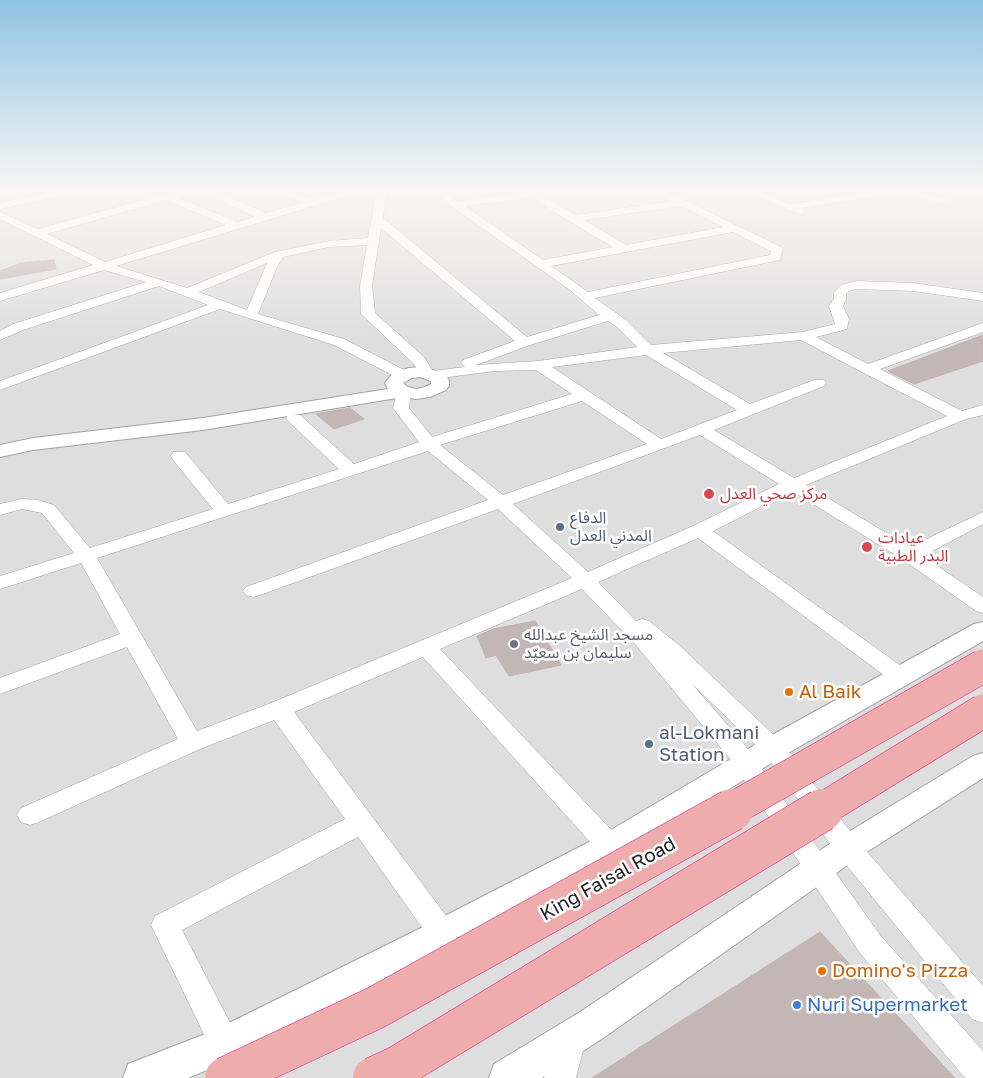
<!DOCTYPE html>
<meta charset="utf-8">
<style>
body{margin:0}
canvas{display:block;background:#f1ede9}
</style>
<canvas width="983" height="1078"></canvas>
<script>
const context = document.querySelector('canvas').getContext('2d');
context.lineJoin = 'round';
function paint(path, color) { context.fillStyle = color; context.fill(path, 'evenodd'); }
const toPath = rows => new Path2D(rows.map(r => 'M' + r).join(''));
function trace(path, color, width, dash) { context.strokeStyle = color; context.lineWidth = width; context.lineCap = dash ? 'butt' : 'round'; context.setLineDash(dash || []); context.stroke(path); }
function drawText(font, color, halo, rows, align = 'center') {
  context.font = font + ' "Golos Text","Noto Sans Arabic",sans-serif'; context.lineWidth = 5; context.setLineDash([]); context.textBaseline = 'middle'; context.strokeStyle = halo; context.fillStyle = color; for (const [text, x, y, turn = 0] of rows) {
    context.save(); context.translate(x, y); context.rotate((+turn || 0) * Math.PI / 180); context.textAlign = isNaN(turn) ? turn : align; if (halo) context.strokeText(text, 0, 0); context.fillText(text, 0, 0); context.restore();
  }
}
const residential = toPath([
 [0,189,983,189,983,1078,0,1078]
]);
const building = toPath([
 [54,260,56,269,0,279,0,271,21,263,54,260],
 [983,335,983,361,914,384,888,371,983,335],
 [350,408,364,419,334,429,316,414,350,408],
 [535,621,561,665,509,676,496,655,486,658,477,636,493,629,535,621],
 [820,932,955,1078,592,1078,820,932]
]);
const minor = toPath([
 [67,189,85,189,80,192,0,209,0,203,67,189],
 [182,189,197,189,196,191,176,197,237,222,255,217,199,191,198,189,211,189,266,213,304,202,269,191,268,189,282,189,314,199,349,189,364,189,363,191,116,266,187,288,275,252,329,241,368,238,377,189,387,189,383,218,527,337,599,315,570,290,451,206,439,196,437,189,447,189,448,193,457,201,553,189,580,189,575,192,543,196,576,215,671,201,650,189,662,189,781,247,783,249,780,260,595,298,626,320,651,345,803,332,835,324,829,306,834,299,834,293,841,285,857,281,913,283,983,293,983,301,913,291,857,289,849,291,846,294,846,299,843,306,849,319,847,329,816,337,868,364,983,323,983,332,880,369,962,411,983,405,983,415,966,419,806,485,910,547,983,512,983,524,923,556,983,597,983,613,976,611,902,559,792,491,713,531,908,671,911,676,908,681,900,684,892,681,698,538,598,582,636,621,642,619,649,621,679,645,781,742,857,840,983,986,983,1023,972,1019,839,856,765,754,692,684,744,744,880,935,983,1051,983,1078,965,1078,860,953,728,756,635,644,582,589,440,649,619,838,623,846,619,854,610,857,601,854,423,657,294,712,453,925,457,934,453,943,443,947,433,943,358,837,182,930,241,1044,236,1055,225,1059,214,1055,151,925,155,916,345,819,274,720,200,749,39,822,30,825,21,822,17,815,21,808,178,739,127,647,0,694,0,678,120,634,81,563,0,589,0,576,74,553,42,513,22,509,0,515,0,504,22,499,38,500,54,505,90,548,213,509,173,460,171,456,173,452,185,452,228,504,339,469,288,421,286,418,288,415,300,415,354,464,419,442,393,408,398,389,408,389,411,392,409,408,432,437,572,394,536,370,494,371,434,379,422,376,413,363,361,314,360,286,367,245,329,247,283,257,277,267,258,314,344,339,408,372,410,375,408,378,398,378,334,345,220,309,0,390,0,381,208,305,159,286,23,330,0,340,0,331,13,324,146,282,104,270,0,301,0,293,93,265,0,219,0,212,38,229,182,189],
 [531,198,569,221,613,247,543,260,465,206,531,198],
 [166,200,226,225,105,262,47,234,166,200],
 [680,206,723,227,626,245,584,220,680,206],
 [381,228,515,341,463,360,461,363,465,367,433,371,424,357,375,313,372,286,381,228],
 [733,232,771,251,770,255,588,292,551,266,733,232],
 [267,263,247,310,199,292,267,263],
 [608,321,616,326,637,347,538,361,476,365,530,345,608,321],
 [801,340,862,372,947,416,794,478,714,430,824,386,826,383,824,380,814,380,750,404,663,353,801,340],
 [646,355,737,410,661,439,552,367,646,355],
 [582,401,647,444,503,495,440,445,582,401],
 [700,435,779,484,693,526,588,572,513,504,700,435],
 [428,451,488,500,246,587,243,591,246,595,253,597,260,595,498,509,572,578,271,703,197,731,97,558,428,451],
 [741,189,754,189,790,204,887,189,906,189,947,199,948,201,943,204,899,193,801,208,806,212,801,215,741,189],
 [571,1023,582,1027,586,1038,576,1078,544,1078,560,1027,571,1023]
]);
const tertiary = toPath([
 [421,367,444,373,449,380,449,386,446,390,430,397,416,399,403,397,203,430,33,450,0,457,0,445,33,438,203,418,388,389,385,383,393,373,409,368,421,367],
 [420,377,431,381,431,384,425,387,416,389,408,387,403,383,412,378,420,377],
 [983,622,983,641,783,756,621,855,455,945,238,1057,188,1078,123,1078,128,1064,213,1031,431,923,599,837,763,740,974,624,983,622],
 [983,753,983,778,859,857,606,1036,542,1078,489,1078,494,1064,580,1012,837,839,973,756,983,753]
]);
const trunkBridgeFar1 = toPath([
 [729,811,983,666],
 [820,811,983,711]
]);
const trunkBridge = toPath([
 [226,1078,375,1008,732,810],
 [374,1078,400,1066,822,810]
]);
const markers = [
 [709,494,6,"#e0444e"],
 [560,527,5,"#5c6f8a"],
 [867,547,6,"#e0444e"],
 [514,644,5,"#6b7280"],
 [789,692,5,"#e8710a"],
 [649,744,5,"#5c6f8a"],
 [822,971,5,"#e8710a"],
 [797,1005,5,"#3f7fe0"]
];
const healthNames = [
 ["مركز صحي العدل",720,494],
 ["عيادات",878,538],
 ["البدر الطبية",878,556]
];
const serviceNames = [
 ["الدفاع",570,518],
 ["المدني العدل",570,536]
];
const worshipNames = [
 ["مسجد الشيخ عبدالله",524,635],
 ["سليمان بن سعيّد",524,653]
];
const nearFoodnames = [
 ["Al Baik",799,692],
 ["Domino's Pizza",832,971]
];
const nearServicenames = [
 ["al-Lokmani",659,733],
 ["Station",659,755]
];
const nearStreetnames = [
 ["King Faisal Road",608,879,-29]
];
const nearShopnames = [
 ["Nuri Supermarket",807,1005]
];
paint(residential, '#dfdedf');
paint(building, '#c2b7b5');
trace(building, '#c3b1ab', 1);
trace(minor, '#a2a2a2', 1);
trace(tertiary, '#a2a2a2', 2);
paint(minor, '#fff');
paint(tertiary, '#fff');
trace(trunkBridgeFar1, '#d72e8b', 34, []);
trace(trunkBridge, '#d72e8b', 43, []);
trace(trunkBridgeFar1, '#efacad', 33);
trace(trunkBridge, '#efacad', 42);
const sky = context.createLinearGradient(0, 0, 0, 340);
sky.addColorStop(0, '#8fc4e4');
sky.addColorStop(0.56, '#f9f7f5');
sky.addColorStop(1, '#f9f7f500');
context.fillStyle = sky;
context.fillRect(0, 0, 983, 340);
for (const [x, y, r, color] of markers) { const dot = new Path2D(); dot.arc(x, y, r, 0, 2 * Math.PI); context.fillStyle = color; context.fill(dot); trace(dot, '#fff', 2); }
drawText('16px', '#be3a42', '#fff', healthNames, 'left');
drawText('16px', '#4e5e75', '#fff', serviceNames, 'left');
drawText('16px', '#5b616d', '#fff', worshipNames, 'left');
drawText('19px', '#c56008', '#fff', nearFoodnames, 'left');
drawText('19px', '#4e5e75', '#fff', nearServicenames, 'left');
drawText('19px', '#212121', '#fff', nearStreetnames);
drawText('19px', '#366cbe', '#fff', nearShopnames, 'left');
</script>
